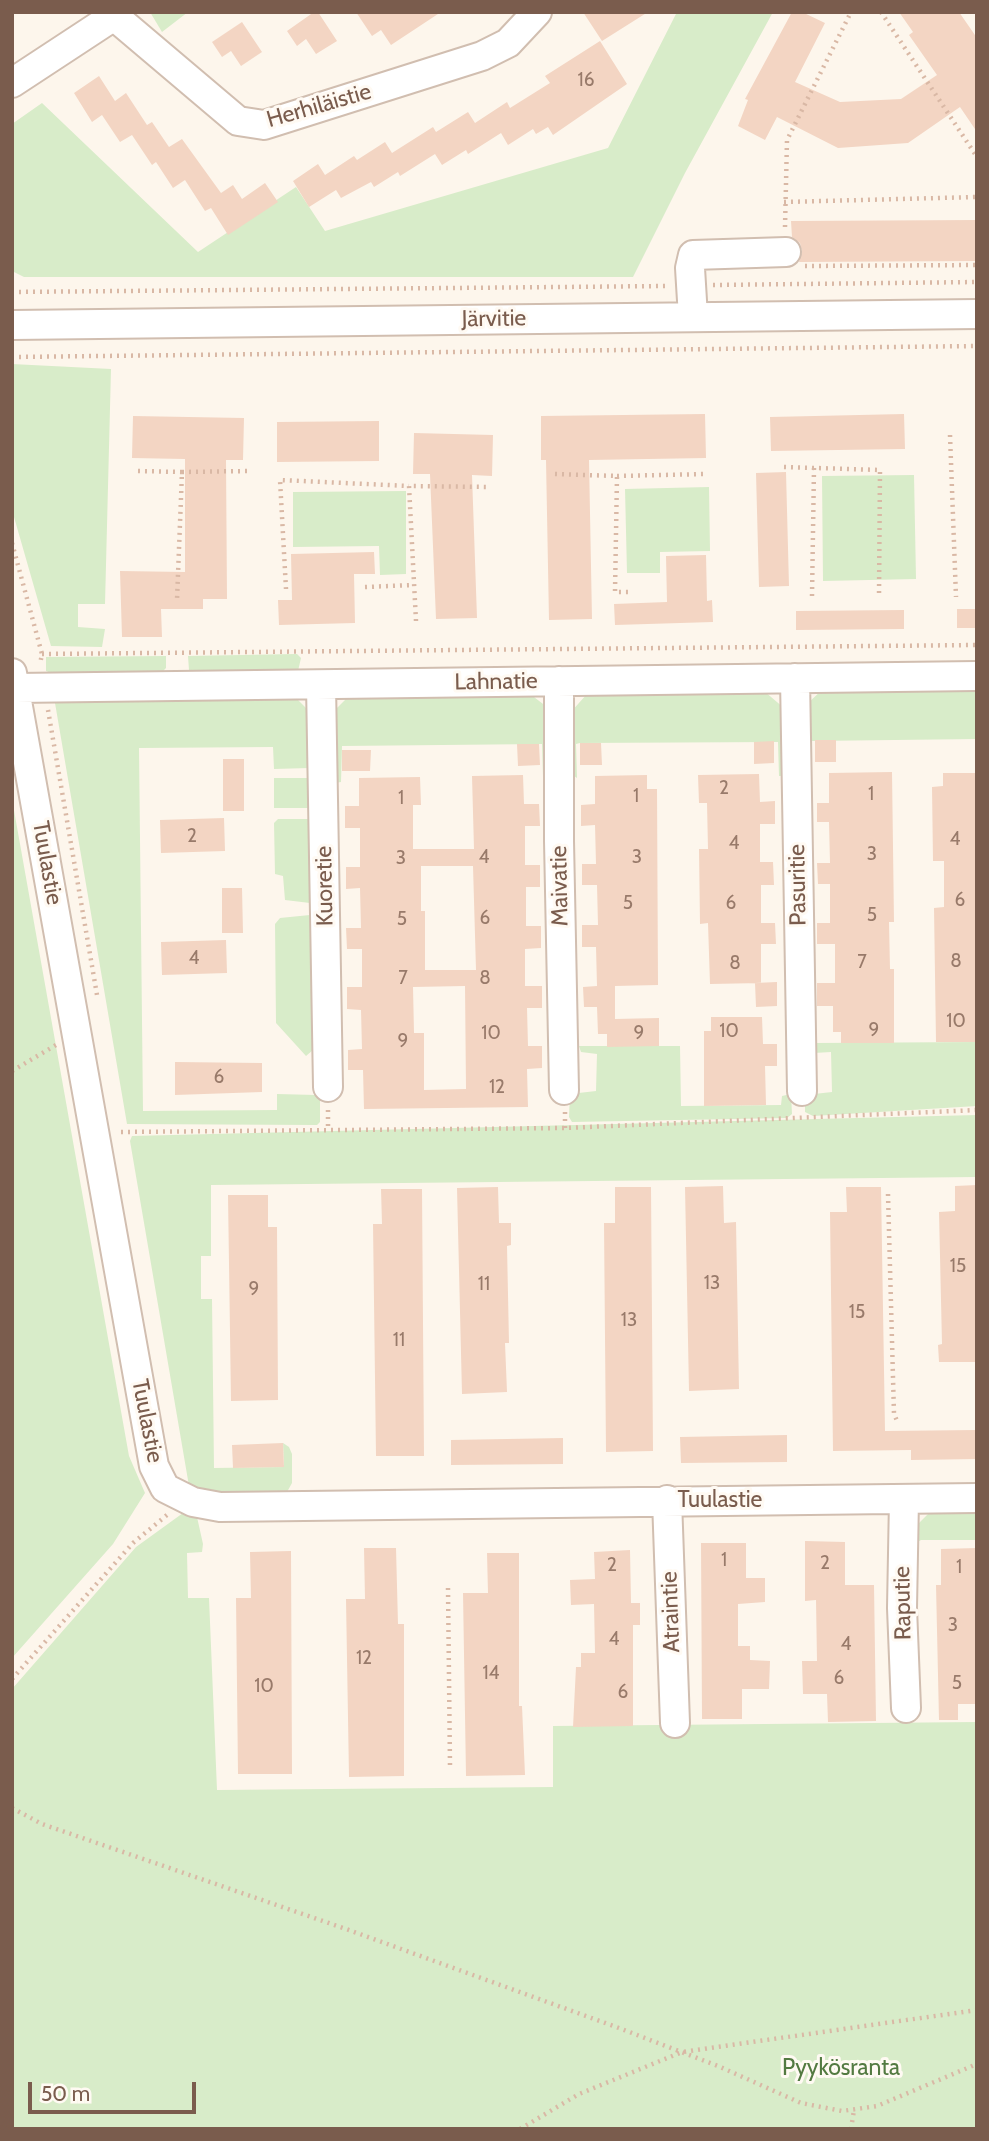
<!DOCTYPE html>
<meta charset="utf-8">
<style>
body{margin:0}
#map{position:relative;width:989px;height:2141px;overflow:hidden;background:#fdf6ec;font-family:Cabin,sans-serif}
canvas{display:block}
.frame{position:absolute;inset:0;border:14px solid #7a5c4d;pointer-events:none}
.scale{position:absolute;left:28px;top:2082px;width:168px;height:32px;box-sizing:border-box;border:4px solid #7a5c4d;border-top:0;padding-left:9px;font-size:21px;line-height:24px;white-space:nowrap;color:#7a5c4d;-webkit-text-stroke:5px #fffaf3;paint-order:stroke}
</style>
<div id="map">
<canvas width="989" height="2141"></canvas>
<div class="frame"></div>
<div class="scale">50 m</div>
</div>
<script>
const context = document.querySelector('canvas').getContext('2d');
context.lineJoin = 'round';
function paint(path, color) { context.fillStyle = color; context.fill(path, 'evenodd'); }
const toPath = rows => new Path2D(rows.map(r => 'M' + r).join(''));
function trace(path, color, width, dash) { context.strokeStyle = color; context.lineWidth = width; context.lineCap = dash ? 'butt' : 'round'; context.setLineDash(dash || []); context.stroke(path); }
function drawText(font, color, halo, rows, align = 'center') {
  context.font = font + ' Cabin,sans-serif'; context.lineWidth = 6; context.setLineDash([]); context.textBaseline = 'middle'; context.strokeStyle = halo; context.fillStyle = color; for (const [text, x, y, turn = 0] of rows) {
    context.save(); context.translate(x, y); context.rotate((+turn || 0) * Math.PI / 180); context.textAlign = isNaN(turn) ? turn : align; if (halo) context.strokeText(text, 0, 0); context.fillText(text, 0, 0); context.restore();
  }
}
const green = toPath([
 [150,12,188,12,162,32],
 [677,12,773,12,685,173,633,277,24,277,12,271,12,124,42,103,198,252,296,187,325,231,608,148],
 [12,364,111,369,105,604,78,604,78,627,105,629,102,647,51,646,12,510],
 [914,475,916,579,823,581,822,476],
 [709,487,710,551,660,552,660,573,627,573,625,489],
 [406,491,406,574,380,575,379,546,293,547,293,492],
 [297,654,301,658,298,671,190,673,189,670,188,656],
 [166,656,166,668,161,673,53,674,46,671,46,657],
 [977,688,977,739,812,741,812,774,810,774,807,704,822,690],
 [764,691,784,708,786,774,783,776,779,776,778,742,580,743,576,744,577,778,571,774,570,713,587,694],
 [530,694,547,707,547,777,543,777,542,744,342,746,341,782,335,783,332,713,349,696],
 [294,696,310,712,309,768,274,769,273,747,139,748,143,1111,277,1110,277,1094,316,1095,320,1100,320,1122,317,1125,127,1124,55,703,63,698],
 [274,778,309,778,313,805,309,808,274,808],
 [12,799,129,1456,145,1493,113,1544,12,1658],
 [278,819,310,819,314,899,310,903,285,900,283,876,275,874,274,823],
 [310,915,314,919,313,1050,306,1056,276,1023,275,924,280,918],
 [977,1042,977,1106,813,1116,805,1112,805,1095,832,1092,831,1052,814,1053,815,1043],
 [579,1046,680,1046,681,1106,781,1105,782,1096,791,1094,792,1114,787,1118,572,1122,569,1117,570,1094,596,1091,597,1054,581,1052],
 [977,1115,977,1177,211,1185,211,1256,201,1256,201,1299,212,1299,214,1468,284,1467,283,1443,289,1447,292,1454,292,1483,287,1492,214,1494,189,1486,130,1141,132,1136],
 [977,1510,977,1540,921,1540,916,1543,915,1527,929,1513],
 [183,1513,197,1517,203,1544,202,1552,187,1553,188,1598,209,1598,217,1790,553,1787,553,1726,977,1722,977,2129,12,2129,12,1689,136,1547]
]);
const building = toPath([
 [314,12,318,12,337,41,316,54,306,39,297,46,287,31],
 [356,12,441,12,391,45,381,30,372,36],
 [583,12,648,12,602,41],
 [792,12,802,12,825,23,795,82,840,102,901,99,937,75,909,35,913,32,899,12,959,12,977,38,977,132,960,107,908,143,838,148,777,117,765,140,738,126,748,100,745,99],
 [242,22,262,52,241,66,231,51,222,57,212,42],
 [600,41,627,84,553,135,548,127,536,134,533,129,508,145,501,133,468,154,466,150,442,165,435,154,400,176,398,172,374,187,371,182,341,198,336,190,309,207,293,181,318,164,325,175,354,156,357,160,385,142,392,153,433,127,436,132,468,112,475,123,507,102,510,108,550,83,545,76],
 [99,76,115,101,126,93,147,125,152,122,169,147,182,139,221,193,233,185,242,199,265,183,278,202,228,235,211,208,205,211,185,180,173,188,156,162,152,165,132,135,120,142,102,115,92,122,74,93],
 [977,220,977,261,799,262,802,251,800,243,792,237,791,221],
 [705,414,706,458,589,460,592,619,549,620,546,460,541,460,541,416],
 [904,414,905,449,771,451,770,417],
 [133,416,244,418,243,460,226,460,227,599,203,599,203,609,161,609,162,637,122,637,120,571,185,572,185,459,132,458],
 [379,421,379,461,277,462,277,422],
 [414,433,493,435,492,476,472,475,477,618,436,619,430,474,413,474],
 [786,472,789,586,759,587,756,473],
 [374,552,375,574,354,574,355,623,279,625,278,600,292,600,291,554],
 [706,555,707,601,712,600,713,622,615,625,614,604,667,602,666,556],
 [957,609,977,609,977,628,957,628],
 [904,610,904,629,796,630,796,611],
 [815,740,836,740,836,762,815,762],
 [774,741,774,763,754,764,754,742],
 [580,743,601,743,602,765,580,765],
 [517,744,539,744,540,765,518,766],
 [342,750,371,750,370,771,342,771],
 [223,759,244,759,244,811,223,811],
 [892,772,894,922,889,922,890,969,894,969,894,1043,841,1043,841,1032,833,1032,833,1006,817,1006,817,983,835,983,835,944,817,944,817,923,830,923,830,884,818,884,817,863,830,863,829,822,817,822,817,803,829,803,829,773],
 [943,773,977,773,977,1042,936,1042,934,908,944,907,944,861,933,861,932,787,943,786],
 [759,774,760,802,775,801,775,824,760,824,760,862,773,862,774,885,761,885,761,923,775,923,776,944,761,944,761,983,710,984,708,923,700,924,699,849,708,849,707,803,699,803,698,775],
 [523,775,524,804,539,804,540,826,525,826,525,865,540,865,540,887,526,887,526,926,541,926,541,948,525,949,525,986,542,986,542,1008,527,1008,528,1046,542,1046,542,1068,527,1069,528,1107,364,1109,363,1070,348,1070,348,1050,362,1049,361,1010,347,1009,347,987,362,987,362,949,347,949,346,928,361,928,360,888,346,889,346,867,360,867,360,828,345,828,345,806,359,806,359,778,420,777,421,805,413,805,413,849,474,849,472,776],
 [421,866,473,866,476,970,425,970,425,911,421,911],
 [465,986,466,1089,424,1090,424,1033,414,1033,413,987],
 [647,775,647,789,657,789,658,985,615,986,615,1019,659,1018,659,1046,607,1047,607,1034,598,1034,597,1007,584,1007,583,987,597,986,596,947,582,947,582,925,598,925,597,885,582,885,582,864,596,864,595,825,581,826,581,805,595,804,595,776],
 [224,818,225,851,161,853,160,820],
 [222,888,242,888,243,933,222,933],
 [226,940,227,973,162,975,161,942],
 [777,982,777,1006,756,1007,755,983],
 [711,1017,762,1017,763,1044,777,1044,777,1066,765,1066,766,1105,704,1106,704,1031,711,1031],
 [175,1062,262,1063,262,1092,175,1095],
 [977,1185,977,1362,939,1362,938,1345,942,1344,939,1212,955,1211,955,1186],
 [723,1186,724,1223,736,1222,739,1389,689,1391,685,1187],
 [498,1187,499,1223,511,1223,511,1245,507,1246,509,1343,505,1343,507,1392,462,1394,457,1188],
 [615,1187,651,1187,653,1451,606,1452,604,1223,615,1223],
 [846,1187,881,1187,885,1431,977,1430,977,1459,911,1460,911,1450,833,1451,830,1212,847,1212],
 [381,1189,422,1189,424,1456,376,1456,373,1224,382,1224],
 [228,1195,268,1195,268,1227,277,1227,278,1400,231,1401],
 [787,1435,787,1462,681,1463,680,1437],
 [563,1438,563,1464,451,1465,451,1440],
 [283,1443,284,1467,233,1468,232,1445],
 [805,1541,845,1542,845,1585,874,1585,876,1721,828,1722,827,1694,803,1694,802,1661,817,1661,816,1600,805,1601],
 [701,1543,746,1543,746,1578,765,1578,765,1602,738,1604,738,1646,750,1646,750,1660,770,1661,769,1689,742,1689,742,1719,702,1719],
 [364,1548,396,1548,398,1624,404,1624,404,1776,349,1777,346,1599,365,1599],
 [977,1548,977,1704,958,1704,958,1720,939,1720,936,1585,941,1585,941,1549],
 [630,1550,631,1603,640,1603,640,1625,633,1625,633,1726,573,1727,576,1667,581,1667,581,1653,595,1653,594,1604,571,1605,570,1580,595,1579,594,1552],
 [291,1551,292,1774,238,1774,236,1598,251,1598,250,1552],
 [487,1553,519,1553,519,1706,522,1706,525,1775,466,1776,463,1593,488,1593]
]);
const path = toPath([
 [881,12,977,157],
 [784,202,977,197],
 [785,227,787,140,851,12],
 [805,266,977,265],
 [713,285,977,282],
 [12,292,669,286],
 [12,357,977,346],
 [950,435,956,597],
 [784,467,880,470,879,595],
 [138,471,182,472,177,600],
 [182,472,249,471],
 [555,474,617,476,615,592,629,592],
 [617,476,706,474],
 [12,543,42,654,40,664],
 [365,587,414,585],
 [286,589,280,480,409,486],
 [812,596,814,468],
 [416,621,409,486,489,487],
 [42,654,977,645],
 [48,710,97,995],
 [12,1071,56,1045],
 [328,1110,328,1130],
 [565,1112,565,1128],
 [121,1132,565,1128,977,1110],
 [888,1194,894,1414,898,1423],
 [448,1588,450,1766],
 [12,1679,133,1543,167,1515],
 [12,1808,42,1824,346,1929,619,2028,718,2066,801,2103,842,2111,877,2106,977,2064],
 [520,2129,579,2094,682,2052,977,2010],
 [851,2129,854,2110]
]);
const minor = toPath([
 [12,83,114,16,238,121,264,125,482,56,508,43,537,12],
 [693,317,690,268,693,255,786,252],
 [12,325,977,314],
 [12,673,154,1466,165,1488,193,1502,220,1507,977,1498],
 [795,678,802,1091],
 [559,681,559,841,564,1090],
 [321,685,328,1087],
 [16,688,977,676],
 [904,1499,902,1608,906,1708],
 [667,1500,675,1723]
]);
const numberNames = [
 ["16",586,80],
 ["2",724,788],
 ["1",871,794],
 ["1",636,796],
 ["1",401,798],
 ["2",192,836],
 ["4",955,839],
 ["4",734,843],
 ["3",872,854],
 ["4",484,857],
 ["3",637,857],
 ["3",401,858],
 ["6",960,900],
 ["5",628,903],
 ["6",731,903],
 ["5",872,915],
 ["6",485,918],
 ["5",402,919],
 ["4",194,958],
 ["8",956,961],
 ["7",862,962],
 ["8",735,963],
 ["7",403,978],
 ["8",485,978],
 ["10",956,1021],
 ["9",874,1030],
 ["10",729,1031],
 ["10",491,1033],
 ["9",639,1033],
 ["9",403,1041],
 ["6",219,1077],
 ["12",497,1087],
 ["15",958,1266],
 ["13",712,1283],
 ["11",484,1284],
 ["9",254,1289],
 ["15",857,1312],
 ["13",629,1320],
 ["11",399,1340],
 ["1",724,1560],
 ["2",825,1563],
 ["2",612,1565],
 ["1",959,1567],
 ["3",953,1625],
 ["4",614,1639],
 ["4",846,1644],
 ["12",364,1658],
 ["14",491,1673],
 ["6",839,1678],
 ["5",957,1683],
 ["10",264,1686],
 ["6",623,1692]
];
const streetNames = [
 ["Herhiläistie",319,106,-16],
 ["Järvitie",494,319,-1],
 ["Lahnatie",496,682,-1],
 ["Tuulastie",47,863,80],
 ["Pasuritie",798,885,-91],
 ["Kuoretie",325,886,-91],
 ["Maivatie",560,886,-91],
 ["Tuulastie",147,1421,79],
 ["Tuulastie",720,1500],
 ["Raputie",903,1603,-91],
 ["Atraintie",671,1612,-92]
];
const parkNames = [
 ["Pyykösranta",841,2068]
];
paint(green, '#d8ecc9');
paint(building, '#f3d5c3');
trace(minor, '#d1beb0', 32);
trace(path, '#d9b8a5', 4.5, [2, 5]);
trace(minor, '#fff', 28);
drawText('19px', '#987a6a', null, numberNames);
drawText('23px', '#7a5c4d', '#fffaf3', streetNames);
drawText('23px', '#537a41', '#fffaf3', parkNames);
</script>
